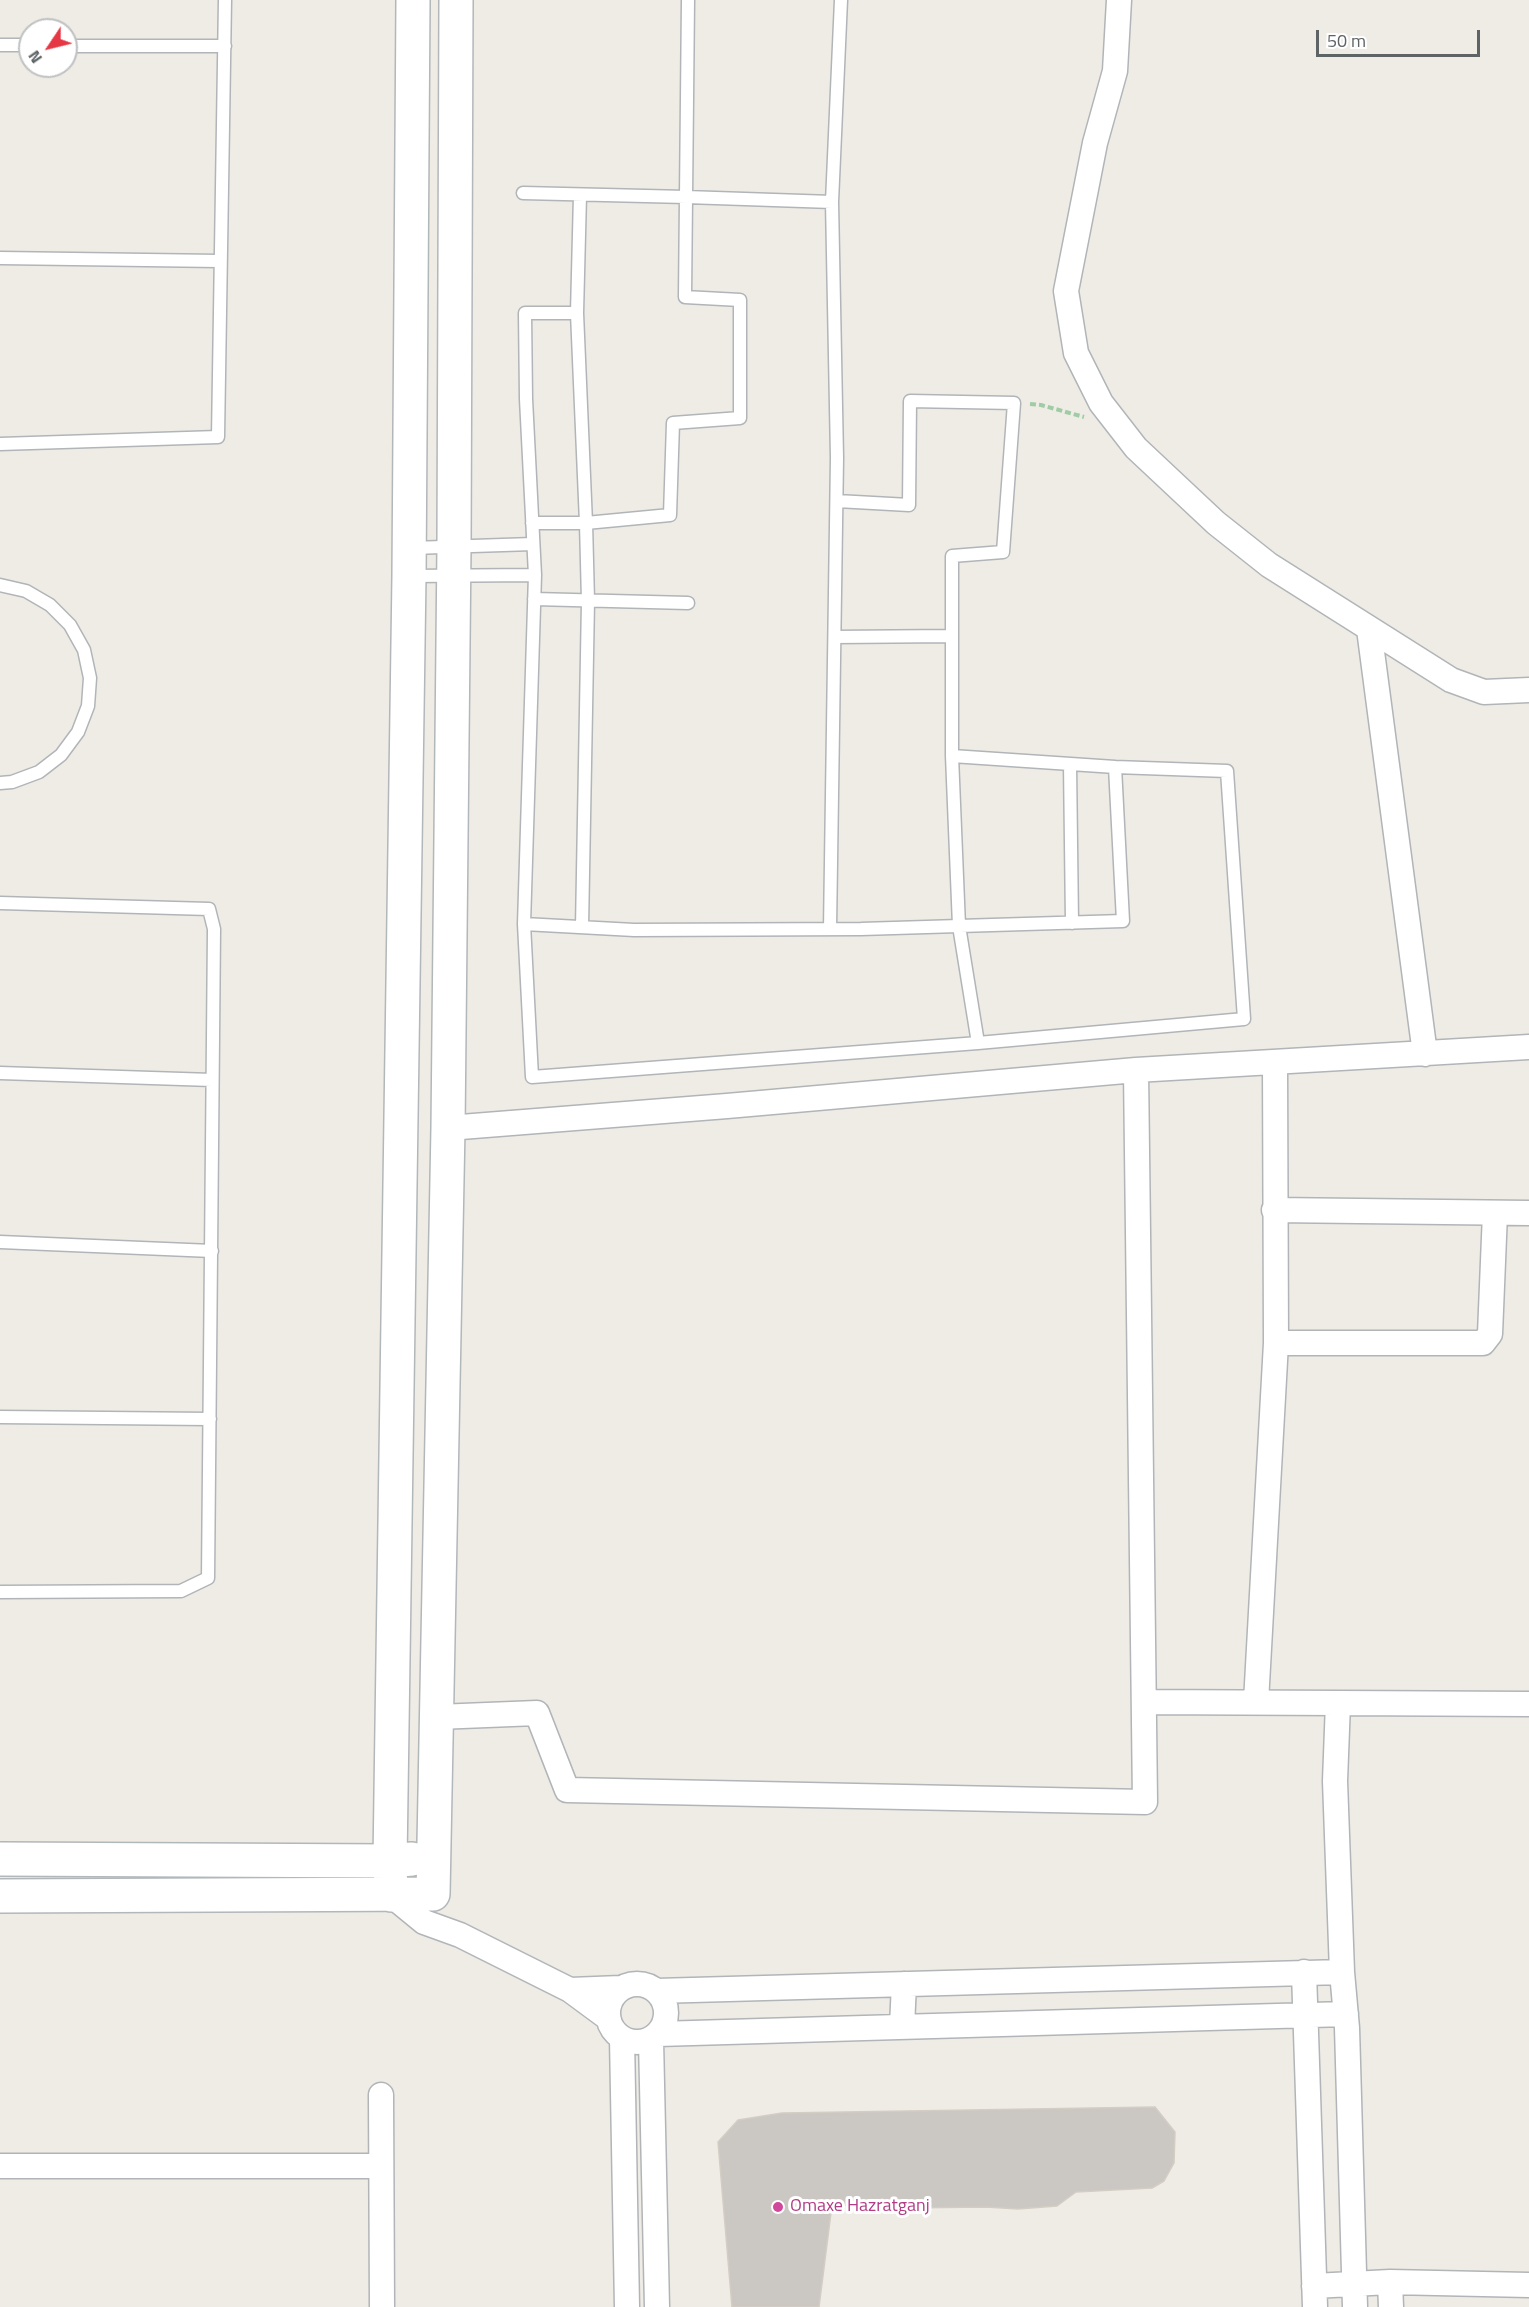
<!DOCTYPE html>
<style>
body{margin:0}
#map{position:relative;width:1529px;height:2307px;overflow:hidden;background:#efece6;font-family:"Titillium Web",sans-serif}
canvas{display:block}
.north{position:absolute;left:18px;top:18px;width:60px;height:60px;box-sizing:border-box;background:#fff;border:2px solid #bfc1c2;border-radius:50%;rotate:235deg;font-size:16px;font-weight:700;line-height:24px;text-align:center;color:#5e6366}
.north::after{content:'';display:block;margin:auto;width:21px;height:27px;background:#e53744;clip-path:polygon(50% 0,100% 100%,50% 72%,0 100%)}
.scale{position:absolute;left:1316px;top:30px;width:164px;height:27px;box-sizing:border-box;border:3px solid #5e6366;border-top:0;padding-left:8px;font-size:18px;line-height:21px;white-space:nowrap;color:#5e6366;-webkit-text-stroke:4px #fff;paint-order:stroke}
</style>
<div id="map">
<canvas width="1529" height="2307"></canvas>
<div class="north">N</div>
<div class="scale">50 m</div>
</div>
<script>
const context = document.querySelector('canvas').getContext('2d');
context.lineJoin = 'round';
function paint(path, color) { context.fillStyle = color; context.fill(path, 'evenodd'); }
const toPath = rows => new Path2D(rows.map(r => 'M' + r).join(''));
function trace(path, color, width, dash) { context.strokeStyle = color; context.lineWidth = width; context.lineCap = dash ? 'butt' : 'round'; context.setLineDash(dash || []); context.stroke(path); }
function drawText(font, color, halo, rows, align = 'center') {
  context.font = font + ' "Titillium Web",sans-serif'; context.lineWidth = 6; context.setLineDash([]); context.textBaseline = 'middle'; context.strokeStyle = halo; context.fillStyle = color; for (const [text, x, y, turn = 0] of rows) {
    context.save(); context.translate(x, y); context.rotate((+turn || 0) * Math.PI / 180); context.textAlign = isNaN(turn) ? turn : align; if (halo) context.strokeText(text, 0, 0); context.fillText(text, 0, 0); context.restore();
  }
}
const building = toPath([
 [1155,2107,1175,2132,1174,2163,1164,2181,1152,2188,1076,2192,1057,2206,1018,2209,986,2207,903,2208,832,2205,819,2307,732,2307,718,2142,738,2120,782,2113,1155,2107]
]);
const path = toPath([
 [1030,404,1041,405,1084,417]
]);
const lane = toPath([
 [0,45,30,45],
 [66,46,225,46],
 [523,193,686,197,688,0],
 [580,195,577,313,525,313,526,399,535,575,524,924,634,930,861,929,1123,921,1115,767,952,756],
 [0,258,219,261],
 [577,313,586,523,670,515,673,423,740,418,740,300,685,297,686,197,832,202],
 [0,444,218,437,225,0],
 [837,501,909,505,910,401,1014,403,1003,552,952,556,952,756,959,926,978,1043],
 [532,523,586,523,588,601,582,927],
 [412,548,533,544],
 [410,576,535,575],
 [0,585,26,591,50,605,70,625,84,650,90,678,88,706,78,732,61,755,39,772,12,782,0,783],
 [534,599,688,603],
 [835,637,952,636],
 [1070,764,1072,923],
 [0,903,209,909,214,929,208,1578,181,1591,0,1592],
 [524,924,532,1077,978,1043,1244,1019,1227,771,1115,767],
 [830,929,837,458,832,202,841,0],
 [0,1073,212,1080],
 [0,1242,212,1251],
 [0,1417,210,1419]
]);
const street = toPath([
 [1119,0,1115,71,1095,143,1066,291,1076,353,1101,403,1136,448,1216,523,1269,565,1451,680,1484,692,1529,690],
 [1369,629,1425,1054],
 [448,1128,727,1106,1136,1070,1529,1047],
 [1274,1210,1529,1213],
 [1276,1343,1483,1343,1490,1334,1495,1213],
 [1144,1702,1338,1703],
 [1256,1702,1276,1343,1275,1063],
 [437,1717,537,1713,567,1790,1145,1802,1136,1070],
 [391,1895,424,1922,460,1935,570,1990],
 [1304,1972,1315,2307],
 '608 2013a29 29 0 1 1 58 0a29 29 0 1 1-58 0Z',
 [656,1991,1342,1972],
 [608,2018,570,1990,621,1988],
 [902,2026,904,1984],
 [658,2034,1346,2014],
 [622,2038,627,2307],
 [651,2040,657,2307],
 [381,2095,382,2307],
 [0,2166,381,2166],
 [1390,2282,1391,2307],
 [1314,2286,1390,2282,1529,2285],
 [1355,2307,1347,2028,1342,1972,1335,1781,1338,1703,1529,1704]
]);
const secondary = toPath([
 [0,1859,390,1861,412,1859],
 [391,1895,390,1861,409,576,413,0],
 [0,1896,433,1894,448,1128,454,546,456,0]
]);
const markers = [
 [778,2207,6,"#d1479c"]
];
const hotelNames = [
 ["Omaxe Hazratganj",790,2207]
];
paint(building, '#cbc7c3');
trace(building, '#d4cdc4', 1.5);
trace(lane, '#b1b5b8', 15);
trace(street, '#b1b5b8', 27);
trace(secondary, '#b2b7ba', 36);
trace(path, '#a0cca5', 4, [6, 3]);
trace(lane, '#fff', 12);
trace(street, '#fff', 24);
trace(secondary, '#fff', 33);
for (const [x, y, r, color] of markers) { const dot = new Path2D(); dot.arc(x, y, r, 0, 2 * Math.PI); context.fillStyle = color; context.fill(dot); trace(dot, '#fff', 2); }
drawText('18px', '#b23c85', '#fff', hotelNames, 'left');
</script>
